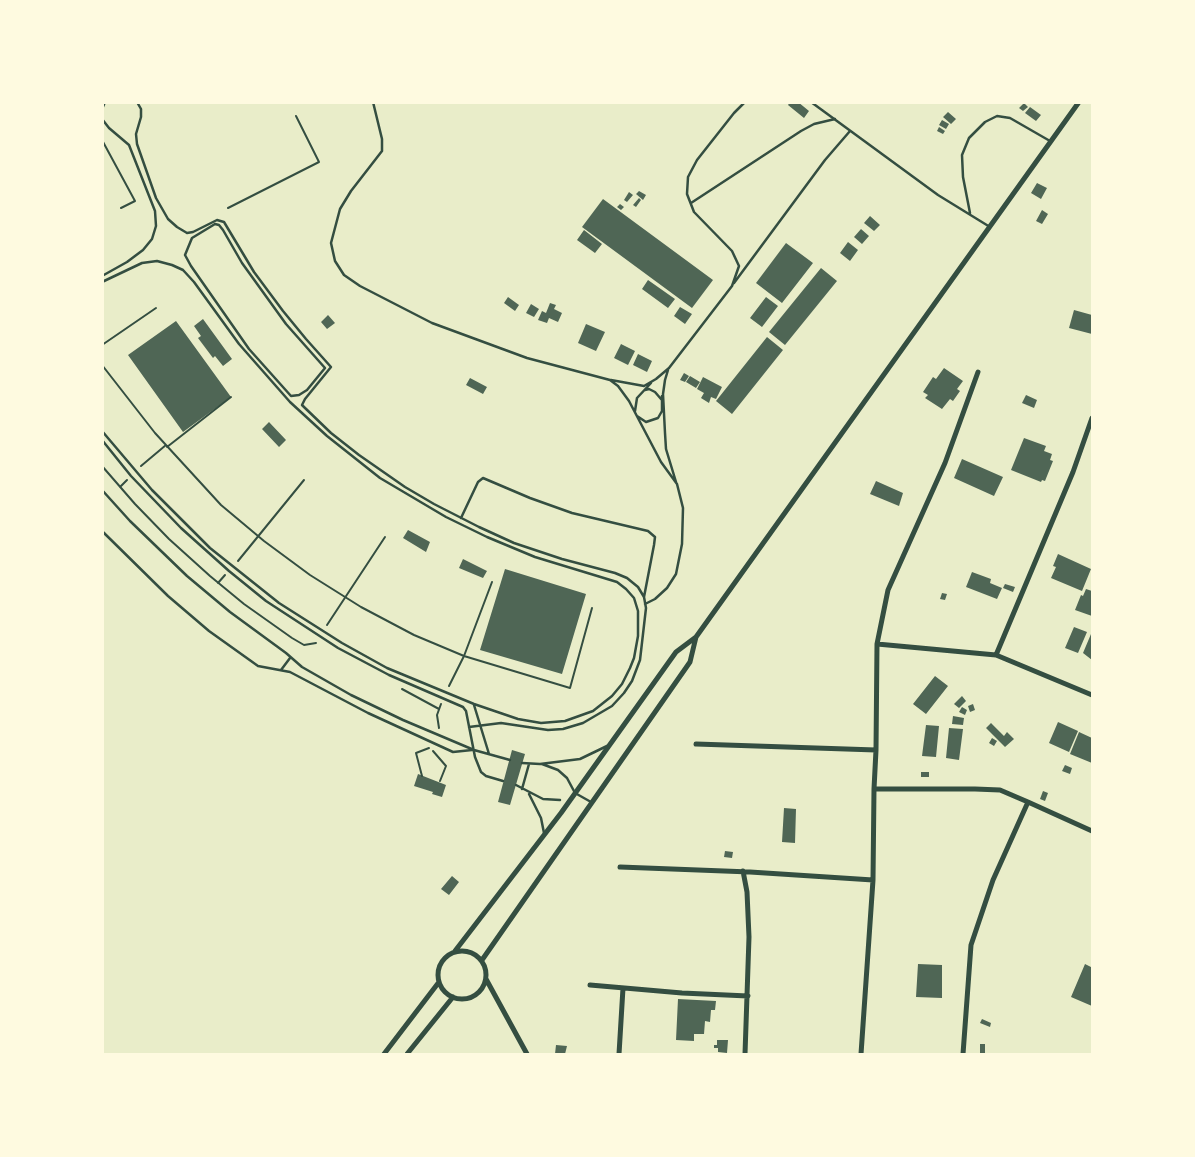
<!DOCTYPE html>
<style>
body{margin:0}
#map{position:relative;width:1195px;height:1157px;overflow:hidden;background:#e9edc9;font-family:"PT Sans",sans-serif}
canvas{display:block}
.frame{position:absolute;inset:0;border:104px solid #fefae0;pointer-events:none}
</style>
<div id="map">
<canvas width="1195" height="1157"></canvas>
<div class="frame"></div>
</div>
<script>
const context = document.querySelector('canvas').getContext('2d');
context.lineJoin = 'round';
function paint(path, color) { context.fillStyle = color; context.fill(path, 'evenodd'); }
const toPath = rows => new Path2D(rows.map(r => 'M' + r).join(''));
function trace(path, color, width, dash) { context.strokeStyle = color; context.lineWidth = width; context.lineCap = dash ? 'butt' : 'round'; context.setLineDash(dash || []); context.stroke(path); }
const building = toPath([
 [790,102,798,102,809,111,804,118,788,105],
 [1024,103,1028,107,1023,111,1019,108],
 [1030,107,1041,115,1036,121,1025,113],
 [948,112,956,119,951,124,943,117],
 [942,120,949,124,946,129,939,125],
 [939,127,945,131,943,134,937,131],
 [1037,183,1047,188,1041,199,1031,193],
 [639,191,646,195,643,200,636,194],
 [629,192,633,195,627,202,624,200],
 [639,198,641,200,636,207,633,205],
 [603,199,713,280,692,308,582,227],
 [620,204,624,207,621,210,617,207],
 [1042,210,1048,214,1042,224,1036,221],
 [870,216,880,225,874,231,864,223],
 [861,229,869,236,862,244,854,237],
 [584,230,602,244,595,253,577,240],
 [848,242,858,250,850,261,840,253],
 [786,243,813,263,782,303,756,283],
 [821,268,837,281,785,345,769,332],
 [648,280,675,299,668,308,642,289],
 [508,297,519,305,515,311,504,303],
 [766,297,778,306,762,327,750,318],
 [550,303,556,305,554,309,562,313,558,322,549,318,547,323,538,320,542,311,546,313],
 [531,304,539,309,534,317,526,313],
 [680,307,692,314,685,324,674,316],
 [1074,310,1092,315,1092,334,1069,328],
 [328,315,335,323,327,329,321,322],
 [203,319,232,359,223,366,215,356,213,358,198,338,201,336,194,326],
 [176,321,231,397,183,432,128,355],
 [586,324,605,332,596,351,578,343],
 [767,337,783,350,732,414,716,401],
 [621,344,635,351,628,365,614,358],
 [638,354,652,361,647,372,633,365],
 [944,368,963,381,957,389,960,391,953,401,950,399,942,409,925,398,928,395,923,392,933,377,936,379],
 [684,373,689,376,685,382,680,380],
 [690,376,700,382,696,388,686,382],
 [703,377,722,387,716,399,711,397,709,403,701,398,704,393,697,389],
 [470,378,487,387,483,394,466,385],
 [1026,395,1037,400,1034,408,1022,403],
 [269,422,286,440,279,447,262,429],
 [1024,438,1046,446,1044,451,1052,454,1050,460,1053,461,1045,481,1042,480,1041,482,1011,470],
 [962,459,1003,477,994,496,954,478],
 [876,481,903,493,899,506,870,494],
 [408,530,430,542,426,552,403,538],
 [1058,554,1091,569,1082,591,1051,578,1056,567,1053,566],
 [463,559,487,571,483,578,459,568],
 [505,569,586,594,562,674,480,650],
 [972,572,991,579,990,583,1002,588,997,599,966,587],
 [1005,584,1015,587,1013,592,1003,588],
 [1086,589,1092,591,1092,616,1075,610,1081,595,1083,596],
 [942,593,947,594,945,600,940,599],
 [1074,627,1087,632,1078,653,1065,648],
 [1091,634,1092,635,1092,660,1083,653],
 [935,676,948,686,926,714,913,704],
 [962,696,966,701,959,708,954,704],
 [973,704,975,710,970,712,968,706],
 [962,707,967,710,965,715,959,712],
 [953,716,964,718,963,725,952,724],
 [1058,722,1078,731,1069,752,1049,743],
 [991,723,1004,736,1007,732,1014,739,1005,747,986,728],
 [926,725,939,726,936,757,922,756],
 [949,728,963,729,959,760,946,758],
 [1079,732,1092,738,1092,763,1070,754],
 [992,738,997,741,994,746,989,743],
 [512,750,525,754,510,805,498,802],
 [1065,765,1072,768,1070,774,1062,771],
 [921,772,929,772,929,777,921,777],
 [418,774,446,785,442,797,432,794,433,792,414,786],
 [1043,791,1048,793,1045,801,1040,799],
 [784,808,796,809,795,843,782,842],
 [725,851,733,852,732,858,724,857],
 [452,876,459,882,449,895,441,889],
 [1092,963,1092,1006,1071,997,1085,964,1091,967],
 [918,964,942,965,942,998,916,997],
 [678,999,716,1001,715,1010,711,1010,710,1022,705,1021,704,1034,694,1034,694,1041,676,1040],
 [982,1019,991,1023,990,1027,980,1023],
 [717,1040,728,1040,727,1053,718,1052,718,1048,714,1048,714,1045,717,1045],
 [980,1044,985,1044,985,1054,980,1054],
 [556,1045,567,1046,565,1054,555,1054]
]);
const path = toPath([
 [102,140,135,201,121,208],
 [228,208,319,162,296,116],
 [102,345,156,308],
 [102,365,155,433,221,505,264,541,310,575,361,607,414,635,464,656,570,688,592,608],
 [167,447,231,397],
 [102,466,135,504,169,539,210,576,244,604,292,638,304,645,316,643],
 [141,466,166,445],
 [120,487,127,480],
 [238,561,304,480],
 [218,583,225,575],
 [327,625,385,537],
 [449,686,464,656,492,582],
 [402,689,439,709],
 [439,728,437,715,441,704],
 [433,751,446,766,440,781],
 [422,776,416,753,429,748]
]);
const service = toPath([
 [137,102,141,109,141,117,136,134,137,144,156,198,168,219,177,227,187,233,193,232,217,220,224,222,254,272,283,311,306,339,331,367,305,399,302,405,304,407,331,433,359,455,405,487,434,504,479,527,514,543,562,559,615,573,627,578,638,587,644,597,646,608,640,660,632,681,624,693,612,706,583,723,563,729,548,730,501,723,469,727],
 [373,102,382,139,382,151,351,191,340,209,331,243,335,261,344,275,360,286,432,323,527,358,610,380,618,386,629,401,661,462,677,484,683,508,682,544,676,574,667,588,655,599,645,604],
 [811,102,938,195,990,227],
 [102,109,105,102],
 [102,119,109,128,129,145,155,211,156,226,152,239,143,250,127,262,102,276],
 [691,203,801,131,814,124,835,119],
 [970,213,963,177,962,155,969,138,985,122,997,116,1010,118,1050,141],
 [215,224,219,225,223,230,242,263,286,324,325,368,307,390,299,395,291,396,249,349,191,266,185,255,192,238,215,224],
 [102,282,142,263,157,261,172,265,183,270,194,282,239,344,290,402,327,436,380,478,446,517,487,537,535,557,617,582,626,589,634,598,638,611,638,636,634,658,630,668,622,684,612,696,593,711,565,721,541,723,518,719,474,704,387,668,342,643,279,603,210,548,152,490,102,431],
 [734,283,825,160,850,131],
 [668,370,665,380,663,394,665,433,666,449,676,482],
 [611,380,644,386,656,379,669,368,732,286,739,266,732,251,694,212,687,194,688,177,697,160,734,113,745,102],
 [645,390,649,389,655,392,661,399],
 [635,411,637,398,651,383],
 [637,416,646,422,658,418,662,411,662,396],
 [102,440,131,476,181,528,229,571,266,601,338,648,389,675,463,707,466,711,475,757,481,772,486,776,503,781],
 [102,490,130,521,187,576,230,612,286,653,302,667,351,695,403,720,474,750,510,760],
 [461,518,478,482,483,478,530,498,572,513,648,531,655,537,654,545,644,597],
 [102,531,168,596,209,631,258,666,290,672,368,713,453,752,472,750],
 [281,670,290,658],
 [474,705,489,754],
 [522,763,540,764,580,759,607,746],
 [542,764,558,770,567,778,575,793,591,802],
 [516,785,543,799,560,800],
 [522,789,529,764],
 [529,794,541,818,544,833]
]);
const minor = toPath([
 [877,644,996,655,1092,695],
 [996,655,1073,472,1092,418],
 [696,744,876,750],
 [874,789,975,789,1000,790,1028,802],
 [620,867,750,872,873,880],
 [743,871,747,892,749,937,745,1054],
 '438 975a24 24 0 1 1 48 0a24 24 0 1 1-48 0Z',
 [455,951,561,813,676,652,696,637,1079,102],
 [482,960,690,662,696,637],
 [486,979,527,1054],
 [590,985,682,993,748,996],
 [384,1054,439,982],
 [407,1054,453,997],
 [619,1054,623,988],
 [861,1054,873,880,874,789,876,750,877,644,888,590,945,463,978,372],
 [963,1054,971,945,993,880,1028,802,1092,831]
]);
paint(building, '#4f6655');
trace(path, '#344e41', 2);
trace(service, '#344e41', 2.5);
trace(minor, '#344e41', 5);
</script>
